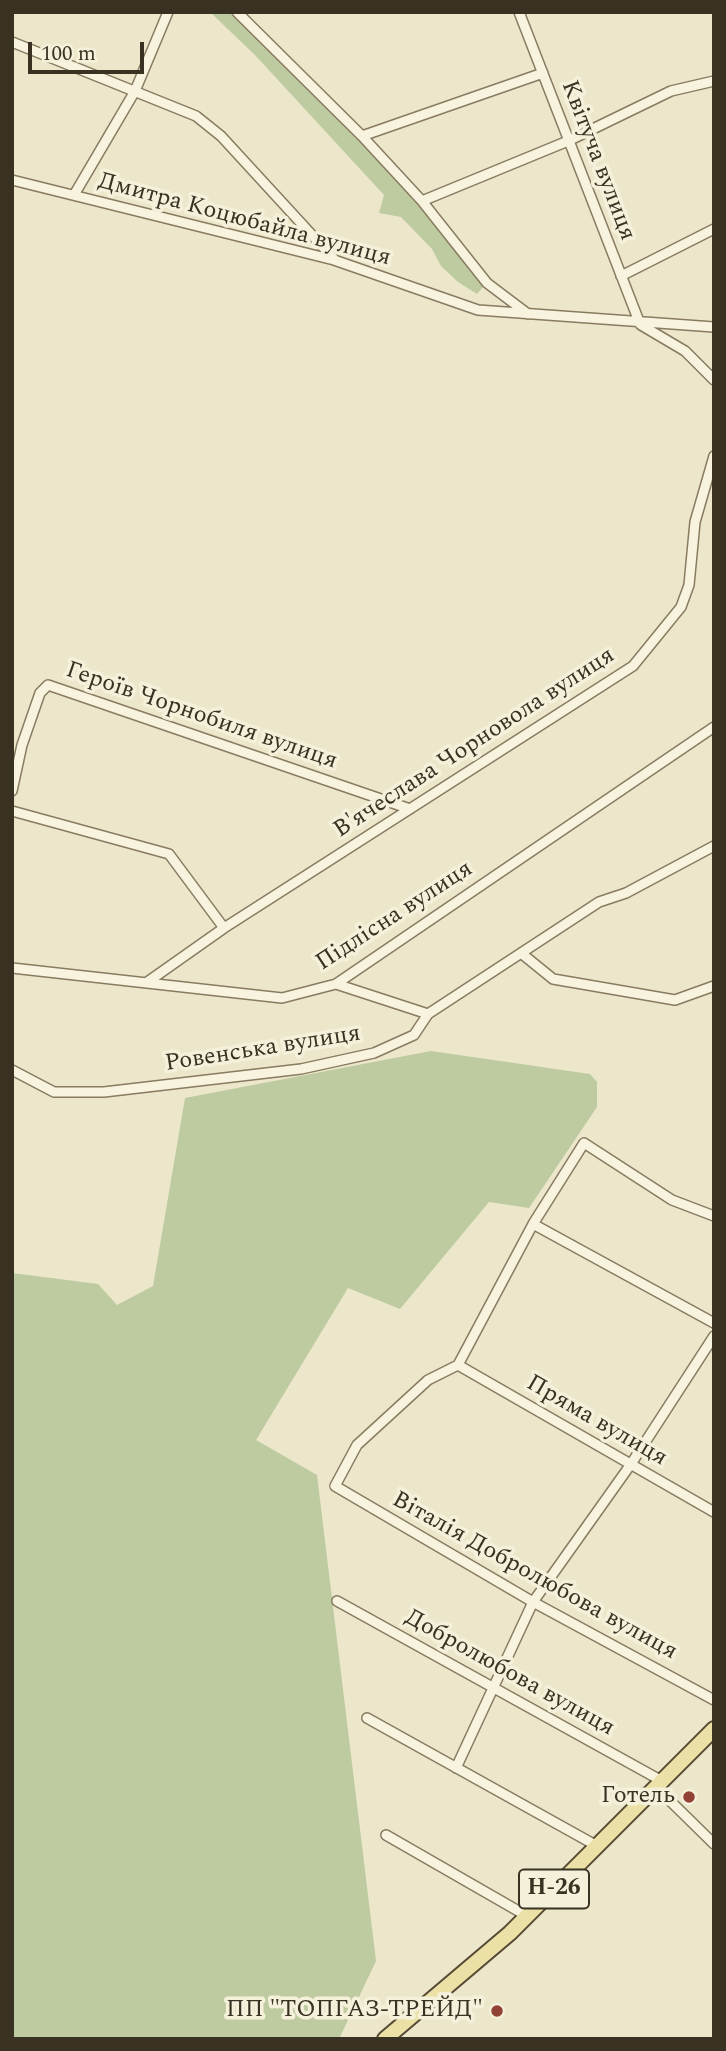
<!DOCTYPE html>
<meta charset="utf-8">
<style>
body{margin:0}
#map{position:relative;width:726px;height:2051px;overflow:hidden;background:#ece7cb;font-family:Spectral,serif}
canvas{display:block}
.frame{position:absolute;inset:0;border:14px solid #393122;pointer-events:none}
.scale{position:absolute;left:28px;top:42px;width:116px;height:32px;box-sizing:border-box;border:4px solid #393122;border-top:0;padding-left:9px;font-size:21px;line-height:24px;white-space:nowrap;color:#393122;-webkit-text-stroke:5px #f4f0da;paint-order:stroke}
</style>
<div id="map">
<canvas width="726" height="2051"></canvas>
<div class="frame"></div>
<div class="scale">100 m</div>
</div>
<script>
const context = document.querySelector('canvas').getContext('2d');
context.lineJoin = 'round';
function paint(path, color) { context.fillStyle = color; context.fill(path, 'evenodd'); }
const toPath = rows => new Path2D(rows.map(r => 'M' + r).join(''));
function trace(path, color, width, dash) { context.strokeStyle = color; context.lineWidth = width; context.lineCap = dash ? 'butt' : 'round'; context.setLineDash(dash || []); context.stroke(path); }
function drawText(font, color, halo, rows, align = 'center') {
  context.font = font + ' Spectral,serif'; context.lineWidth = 7; context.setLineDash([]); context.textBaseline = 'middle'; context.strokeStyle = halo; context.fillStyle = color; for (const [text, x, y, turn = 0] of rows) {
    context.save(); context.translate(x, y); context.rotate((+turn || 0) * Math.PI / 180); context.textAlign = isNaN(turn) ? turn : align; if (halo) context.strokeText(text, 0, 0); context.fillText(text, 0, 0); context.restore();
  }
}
const green = toPath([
 [210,12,237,12,411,188,482,280,483,287,477,294,458,282,441,266,432,249,401,217,379,213,384,195,255,55],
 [431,1051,590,1074,597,1082,597,1107,529,1208,489,1202,400,1309,348,1288,256,1440,317,1475,376,1961,339,2039,12,2039,12,1273,98,1284,117,1305,153,1286,185,1098]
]);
const minor = toPath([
 [237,12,362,136,422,201,487,283,528,314],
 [519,12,640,324],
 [12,42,196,116,221,136,334,259],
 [362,136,543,73],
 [12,180,334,260,478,310,714,327],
 [74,195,135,91,168,12],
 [422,201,568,141,671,91,714,81],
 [621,276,714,229],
 [641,325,685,351,714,380],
 [12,791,22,745,40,693,48,685,410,809],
 [12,811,169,854,224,928],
 [521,953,553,979,675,1000,714,986],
 [12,968,282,998,336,984,714,727],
 [146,983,224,928,633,666,681,607,689,585,695,522,714,456],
 [336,984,428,1014],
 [12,1070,54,1092,104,1092,301,1069,374,1053,414,1035,428,1014,599,902,626,893,714,846],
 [714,1216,672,1200,584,1143,533,1224,458,1365,428,1380,357,1445,335,1486,533,1602,714,1700],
 [533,1224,714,1323],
 [458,1365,714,1512],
 [337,1601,662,1781],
 [367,1718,597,1846],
 [456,1768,533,1602,631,1464,714,1336],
 [656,1787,714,1844],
 [386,1835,527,1916]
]);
const primary = toPath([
 [385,2039,510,1933,714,1729]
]);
const markers = [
 [689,1797,7,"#924335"],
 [497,2011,7,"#924335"]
];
const shields = [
 [554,1889,70]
];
const shieldNames = [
 ["Н-26",554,1889]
];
const streetNames = [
 ["Квітуча вулиця",597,161,69],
 ["Дмитра Коцюбайла вулиця",244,221,15],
 ["Героїв Чорнобиля вулиця",201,717,19],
 ["В'ячеслава Чорновола вулиця",475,744,-33],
 ["Підлісна вулиця",395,917,-33],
 ["Ровенська вулиця",263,1050,-9],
 ["Пряма вулиця",596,1422,30],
 ["Віталія Добролюбова вулиця",534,1577,29],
 ["Добролюбова вулиця",509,1674,29]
];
const poiNames = [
 ["Готель",675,1797],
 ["ПП \"ТОПГАЗ-ТРЕЙД\"",483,2011]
];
paint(green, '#beca9f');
trace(minor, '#887b60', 12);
trace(primary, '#564934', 18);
trace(minor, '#f7f3de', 9);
trace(primary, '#ebe1a7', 14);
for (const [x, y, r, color] of markers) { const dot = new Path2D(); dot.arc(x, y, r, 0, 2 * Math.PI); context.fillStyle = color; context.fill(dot); trace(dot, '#f4f0da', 2.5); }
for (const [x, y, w] of shields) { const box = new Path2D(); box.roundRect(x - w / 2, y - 19.5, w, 39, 5); context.fillStyle = '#f4f0da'; context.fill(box); trace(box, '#393122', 2); }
drawText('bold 23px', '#393122', null, shieldNames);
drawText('24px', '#393122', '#f4f0da', streetNames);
drawText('24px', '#393122', '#f4f0da', poiNames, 'right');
</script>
